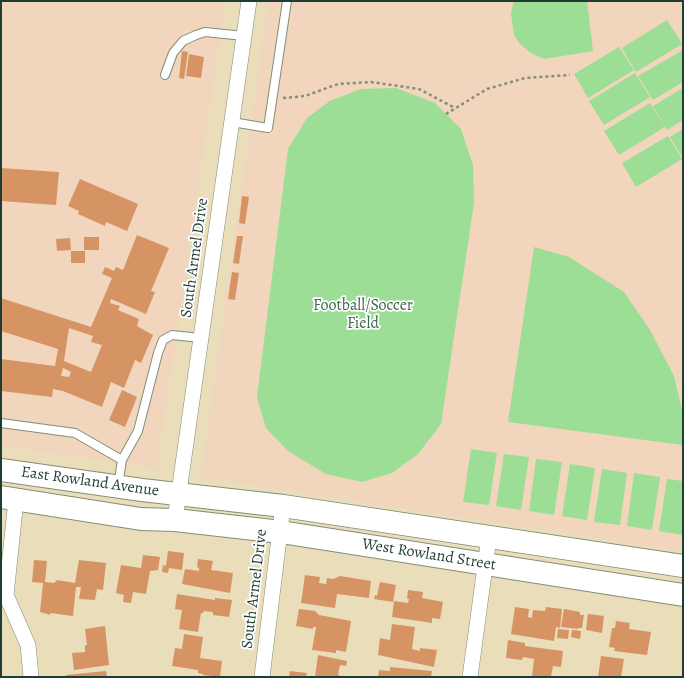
<!DOCTYPE html>
<style>
body{margin:0}
#map{position:relative;width:684px;height:678px;overflow:hidden;background:#eaddba;font-family:Alegreya,serif}
canvas{display:block}
.frame{position:absolute;inset:0;border:2px solid #1f3d34;pointer-events:none}
</style>
<div id="map">
<canvas width="684" height="678"></canvas>
<div class="frame"></div>
</div>
<script>
const context = document.querySelector('canvas').getContext('2d');
context.lineJoin = 'round';
function paint(path, color) { context.fillStyle = color; context.fill(path, 'evenodd'); }
const toPath = rows => new Path2D(rows.map(r => 'M' + r).join(''));
function trace(path, color, width, dash) { context.strokeStyle = color; context.lineWidth = width; context.lineCap = dash ? 'butt' : 'round'; context.setLineDash(dash || []); context.stroke(path); }
function drawText(font, color, halo, rows, align = 'center') {
  context.font = font + ' Alegreya,serif'; context.lineWidth = 3.5; context.setLineDash([]); context.textBaseline = 'middle'; context.strokeStyle = halo; context.fillStyle = color; for (const [text, x, y, turn = 0] of rows) {
    context.save(); context.translate(x, y); context.rotate((+turn || 0) * Math.PI / 180); context.textAlign = isNaN(turn) ? turn : align; if (halo) context.strokeText(text, 0, 0); context.fillText(text, 0, 0); context.restore();
  }
}
const built = toPath([
 [1,1,225,1,157,468,1,446],
 [268,1,683,1,683,551,201,477]
]);
const green = toPath([
 [514,1,587,1,593,51,544,59,531,53,520,44,514,35,511,13],
 [667,20,682,44,636,72,622,48],
 [619,47,634,70,588,98,574,74],
 [683,50,683,82,653,100,638,76],
 [635,73,650,97,604,125,589,101],
 [396,88,435,103,461,129,473,165,474,203,441,424,418,454,392,473,362,482,326,474,288,451,266,428,257,397,288,149,307,118,330,101,361,89],
 [683,88,683,120,667,130,653,106],
 [650,103,665,127,619,155,604,131],
 [683,129,683,158,670,137],
 [668,136,682,159,636,187,622,163],
 [534,247,569,257,624,292,650,330,674,376,683,414,683,445,508,422],
 [471,449,497,453,489,505,463,502],
 [504,454,529,457,521,510,496,506],
 [536,459,562,462,554,515,529,511],
 [570,464,595,468,587,520,562,516],
 [602,469,627,473,620,525,594,522],
 [634,473,660,477,652,530,627,526],
 [667,479,683,481,683,535,659,531]
]);
const building = toPath([
 [182,51,188,52,184,79,179,78],
 [189,54,204,57,201,78,186,76],
 [1,168,59,172,56,205,1,201],
 [80,179,138,204,127,231,106,222,105,226,78,214,79,211,68,206],
 [242,196,249,197,245,224,239,223],
 [137,235,169,248,151,291,155,292,146,314,111,299,110,303,120,306,118,310,139,319,137,326,153,335,141,363,135,360,124,388,111,382,102,407,63,391,53,389,52,397,1,391,1,359,55,366,58,349,1,331,1,298,91,327,112,278,102,274,105,267,114,271,116,267,123,270],
 [69,328,93,336,91,342,102,345,91,372,64,361],
 [63,368,71,372,69,377,61,376],
 [237,236,243,236,239,264,233,263],
 [84,237,99,237,99,250,84,250],
 [70,238,71,250,57,251,56,239],
 [71,251,85,251,85,263,71,263],
 [232,272,239,273,235,300,228,299],
 [122,390,137,397,125,427,109,420],
 [168,551,184,553,182,570,169,568,168,573,162,572,163,565,166,566],
 [143,555,160,557,158,570,150,571,146,594,133,592,131,603,123,602,124,595,116,593,121,565,141,568],
 [198,559,213,561,211,570,233,573,230,593,182,584,185,569,199,571,199,568,197,567],
 [34,560,47,561,45,582,54,583,57,580,75,583,79,560,106,563,103,590,97,589,95,600,79,599,81,587,76,587,73,616,50,613,50,615,40,612,43,583,32,582],
 [305,575,320,577,319,583,326,584,327,578,333,579,340,576,371,581,369,598,337,594,335,608,301,603],
 [380,582,396,585,393,602,374,599,375,595,377,596],
 [408,590,423,592,422,598,443,602,440,619,432,618,432,623,392,617,394,601,408,603,409,599,407,599],
 [177,594,215,600,215,598,232,600,229,617,213,615,213,612,204,611,203,613,201,613,198,632,179,629,182,610,175,609],
 [515,607,529,609,528,617,532,618,533,610,545,611,546,607,562,609,560,628,556,627,554,641,511,634],
 [299,609,315,611,319,615,351,621,346,652,336,650,336,653,312,650,316,627,313,627,313,629,296,626],
 [564,609,580,612,580,615,584,615,582,628,578,628,578,629,561,627],
 [588,614,604,616,602,633,586,630],
 [616,621,630,623,629,629,651,632,647,655,614,651,615,648,609,647,612,628,615,628],
 [392,624,415,627,412,649,420,651,420,648,437,650,434,667,378,655,380,638,390,640],
 [105,626,109,665,74,670,72,653,85,652,85,645,87,645,85,629],
 [558,629,569,630,568,639,557,638],
 [572,630,581,631,580,639,571,637],
 [184,634,203,637,200,658,222,661,220,677,203,675,203,674,198,673,198,670,172,666,175,648,182,649],
 [508,640,525,643,525,646,563,651,561,667,553,666,551,677,532,677,534,659,523,657,522,660,506,658],
 [318,655,347,661,346,666,340,665,338,675,343,677,315,677],
 [601,656,624,659,621,677,598,677],
 [390,667,432,671,431,677,378,677,379,670,390,671],
 [106,671,107,677,66,677,66,675],
 [290,671,307,673,306,676,309,677,289,677]
]);
const path = toPath([
 [283,98,305,96,338,84,371,82,419,89,455,108],
 [446,114,487,89,525,78,570,75]
]);
const service = toPath([
 [165,75,173,53,183,41,196,35,205,32,244,36],
 [232,122,268,128,287,1],
 [1,423,75,433,122,460],
 [118,486,122,460,138,431,158,353,163,340,172,335,201,338]
]);
const minor = toPath([
 [16,500,6,595,28,645,31,677],
 [175,520,249,1],
 [262,677,283,506],
 [470,677,489,537]
]);
const secondary = toPath([
 [1,470,142,490,283,506,683,566],
 [1,497,141,519,175,520,281,532,683,595]
]);
const streetNames = [
 ["South Armel Drive",195,258,-82],
 ["East Rowland Avenue",90,482,8],
 ["West Rowland Street",429,555,9],
 ["South Armel Drive",255,589,-83]
];
const parkNames = [
 ["Football/Soccer",363,306],
 ["Field",363,324]
];
paint(built, '#f1d5bd');
paint(green, '#9cde96');
paint(building, '#d69465');
trace(service, '#848d77', 10);
trace(minor, '#848d77', 16);
trace(secondary, '#848d77', 24);
trace(path, '#848d77', 2.5, [3, 3]);
trace(service, '#fff', 8);
trace(minor, '#fff', 15);
trace(secondary, '#fff', 22);
drawText('16px', '#1f3d34', '#fff', streetNames);
drawText('16px', '#3e654c', '#fff', parkNames);
</script>
